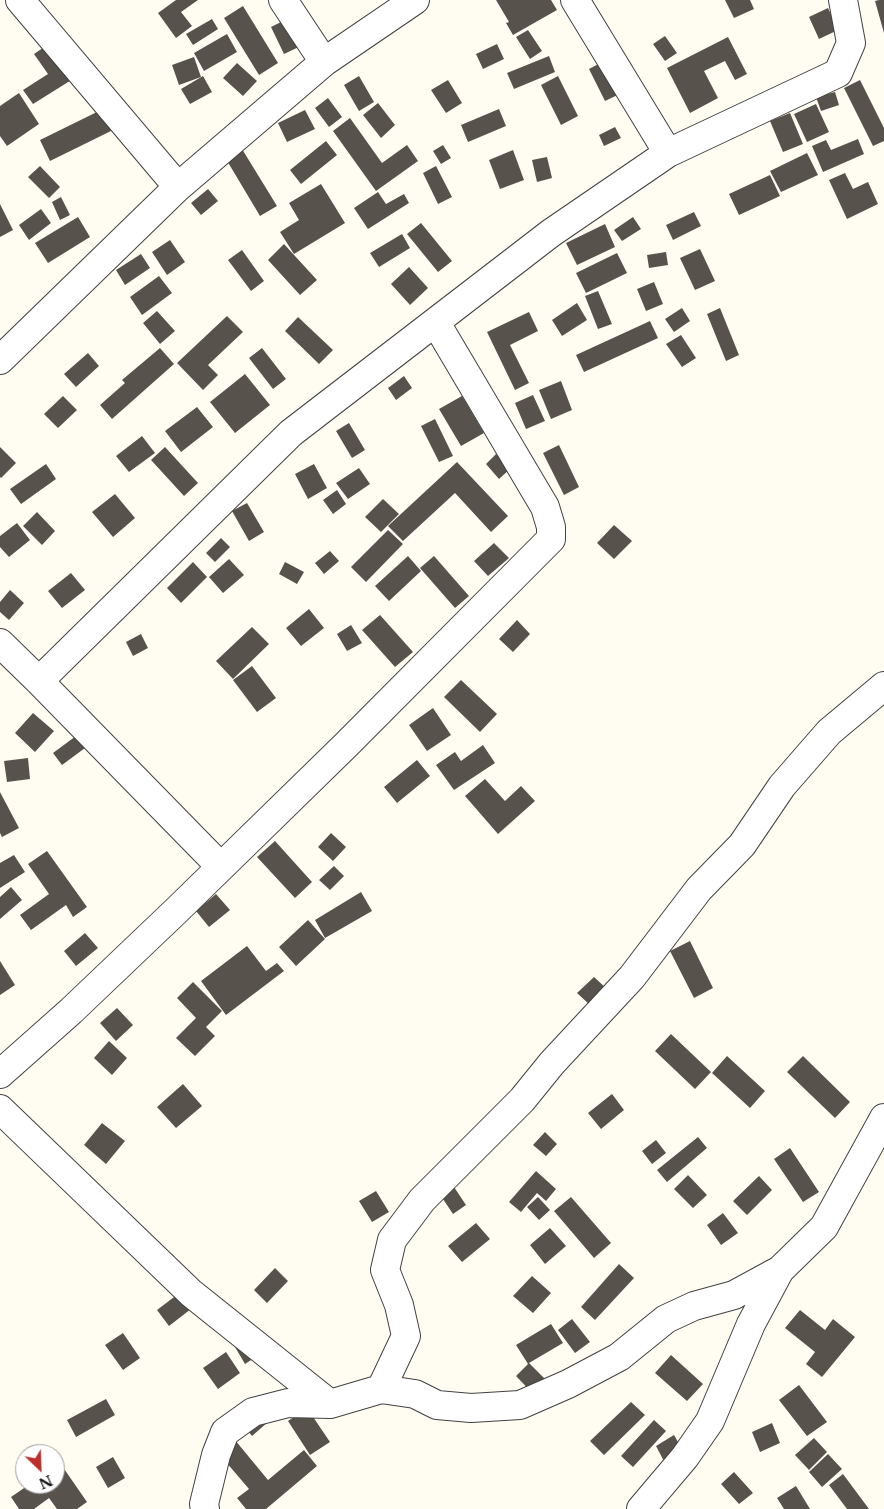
<!DOCTYPE html>
<style>
body{margin:0}
#map{position:relative;width:884px;height:1509px;overflow:hidden;background:#fffdf2;font-family:"Libre Baskerville",serif}
canvas{display:block}
.north{position:absolute;left:15px;top:1444px;width:50px;height:50px;box-sizing:border-box;background:#fff;border:1px solid #9f9f9f;border-radius:50%;rotate:156deg;font-size:14px;font-weight:700;line-height:20px;text-align:center;color:#0f0f0f}
.north::after{content:'';display:block;margin:auto;width:18px;height:22px;background:#bd2f2a;clip-path:polygon(50% 0,100% 100%,50% 72%,0 100%)}
</style>
<div id="map">
<canvas width="884" height="1509"></canvas>
<div class="north">N</div>
</div>
<script>
const context = document.querySelector('canvas').getContext('2d');
context.lineJoin = 'round';
function paint(path, color) { context.fillStyle = color; context.fill(path, 'evenodd'); }
const toPath = rows => new Path2D(rows.map(r => 'M' + r).join(''));
function trace(path, color, width, dash) { context.strokeStyle = color; context.lineWidth = width; context.lineCap = dash ? 'butt' : 'round'; context.setLineDash(dash || []); context.stroke(path); }
const building = toPath([
 [176,0,198,0,181,12,192,26,176,38,158,13],
 [496,0,551,0,557,10,513,35,506,23,509,22],
 [725,0,750,0,754,9,734,18],
 [879,0,884,0,884,33,875,1],
 [243,6,278,63,259,75,224,18],
 [828,8,838,30,819,39,809,17],
 [212,19,218,29,193,45,186,34],
 [287,19,301,46,284,54,271,27],
 [528,30,542,51,530,59,516,37],
 [227,34,237,52,204,71,194,53],
 [665,36,677,53,665,61,653,44],
 [728,37,747,74,735,80,725,61,704,71,718,98,690,113,667,68],
 [50,43,73,79,33,104,23,90,48,74,34,54],
 [497,44,504,59,483,69,476,54],
 [549,56,555,72,514,89,507,73],
 [194,57,201,77,179,85,172,65],
 [608,59,624,92,605,101,589,69],
 [237,63,257,81,243,96,223,78],
 [203,76,212,92,190,104,181,89],
 [359,76,374,102,359,111,344,85],
 [558,76,578,116,561,125,541,85],
 [448,80,462,103,446,113,431,90],
 [860,80,884,128,884,141,873,146,844,88],
 [835,92,839,105,821,111,816,97],
 [19,93,39,124,7,146,0,136,0,106],
 [328,98,342,117,329,127,315,108],
 [378,103,395,125,381,138,363,115],
 [816,104,829,132,807,142,794,114],
 [499,109,506,126,468,142,461,125],
 [101,110,111,131,50,161,40,140],
 [305,110,315,129,287,142,278,123],
 [790,113,803,144,783,152,770,121],
 [350,118,382,163,407,145,418,161,376,191,333,131],
 [615,127,621,138,604,146,599,135],
 [858,139,864,154,823,172,812,146,826,140,831,150],
 [326,141,337,155,301,184,290,170],
 [443,145,451,158,441,164,433,151],
 [242,149,277,206,260,216,226,159],
 [513,150,524,180,500,189,489,160],
 [807,153,818,175,781,192,770,171],
 [547,157,552,178,537,182,532,160],
 [40,166,60,187,49,198,28,177],
 [436,166,452,197,438,204,423,173],
 [845,173,853,189,868,182,878,204,847,219,829,180],
 [770,175,780,196,739,215,729,194],
 [321,184,345,223,294,254,280,232,299,220,289,203],
 [208,189,218,201,201,215,191,203],
 [378,192,386,204,404,194,409,203,368,229,354,208],
 [61,197,70,215,60,220,52,202],
 [0,204,13,230,0,237],
 [41,209,51,223,29,240,19,225],
 [694,212,701,226,673,240,666,225],
 [78,217,90,237,48,263,35,243],
 [633,217,641,229,622,241,614,230],
 [421,223,452,261,438,272,407,234],
 [605,224,615,247,577,265,566,243],
 [402,234,410,248,379,267,370,253],
 [170,240,185,262,167,275,152,252],
 [284,244,317,280,300,295,268,260],
 [700,249,715,281,695,290,680,258],
 [242,250,264,281,251,291,228,260],
 [666,252,668,265,649,268,647,255],
 [617,253,627,273,586,293,576,273],
 [141,254,150,268,125,285,116,270],
 [409,267,428,288,410,305,391,284],
 [159,276,172,293,142,315,130,297],
 [654,282,663,304,646,311,637,289],
 [598,291,612,324,598,329,585,296],
 [577,303,587,320,562,336,552,320],
 [682,308,690,321,674,332,665,319],
 [720,308,739,355,726,361,707,314],
 [157,311,175,331,160,344,143,323],
 [529,312,538,331,510,345,529,383,515,390,487,332],
 [227,316,243,332,208,365,218,375,203,390,177,363],
 [298,317,333,350,319,364,285,331],
 [650,321,658,338,584,372,576,355],
 [681,335,696,358,682,367,666,344],
 [160,348,174,364,112,419,100,405,125,383,122,380],
 [262,348,286,379,273,389,249,358],
 [88,353,99,366,76,387,64,374],
 [245,374,270,405,235,433,210,402],
 [404,376,412,388,396,400,388,388],
 [561,381,572,410,551,419,539,390],
 [533,395,545,421,526,429,515,403],
 [63,396,77,410,58,428,44,414],
 [462,396,484,433,461,446,439,409],
 [197,407,213,427,181,452,165,431],
 [435,419,453,456,439,462,421,426],
 [349,423,365,450,352,458,336,431],
 [142,436,155,453,129,472,116,456],
 [559,445,579,487,564,495,543,453],
 [0,447,16,463,1,478,0,477],
 [165,447,198,483,184,496,151,460],
 [496,454,510,469,499,479,486,464],
 [457,462,508,516,491,532,455,493,403,541,388,526],
 [46,464,56,479,21,504,10,489],
 [314,464,327,488,308,499,295,474],
 [359,468,370,484,348,499,336,483],
 [337,490,346,504,333,514,323,500],
 [115,494,135,518,113,537,92,512],
 [383,499,399,514,381,532,365,517],
 [247,503,264,532,249,541,232,511],
 [37,512,55,531,42,545,23,526],
 [17,523,30,540,9,557,0,547,0,536],
 [614,525,632,541,614,559,597,543],
 [388,530,403,544,366,582,351,567],
 [221,538,230,547,215,562,206,553],
 [494,543,509,558,488,576,474,561],
 [330,551,339,561,324,574,315,563],
 [408,556,421,571,389,601,375,586],
 [434,556,469,596,455,608,420,568],
 [229,559,244,575,223,593,209,577],
 [193,562,207,577,181,603,167,588],
 [285,562,304,572,297,584,279,574],
 [71,573,85,590,62,608,48,591],
 [10,590,24,603,9,620,0,612,0,602],
 [309,609,324,628,301,646,286,628],
 [380,615,413,652,395,667,362,630],
 [517,620,530,634,513,652,499,639],
 [351,625,362,643,347,651,337,634],
 [252,627,269,644,233,679,216,661],
 [141,634,148,648,133,656,126,642],
 [252,666,276,698,257,712,233,680],
 [461,680,497,714,480,732,444,697],
 [433,708,451,735,427,751,409,725],
 [33,713,54,731,35,752,15,733],
 [76,736,85,748,62,765,53,753],
 [483,745,495,763,454,790,436,765,455,752,461,761],
 [28,758,30,779,7,782,4,761],
 [417,760,430,776,397,803,384,787],
 [485,779,505,801,521,786,535,801,498,834,465,796],
 [0,792,19,828,2,837,0,833],
 [331,833,346,847,333,861,318,847],
 [275,841,312,882,295,898,257,857],
 [47,851,87,907,73,917,66,905,31,930,20,915,49,894,28,864],
 [14,855,25,872,0,888,0,863],
 [334,866,344,876,330,890,319,880],
 [11,887,22,900,0,919,0,897],
 [361,892,372,911,325,938,315,920],
 [216,894,230,910,209,927,196,911],
 [308,920,325,939,296,966,279,947],
 [85,933,98,948,76,966,64,951],
 [690,941,713,988,694,998,670,951],
 [247,946,266,971,277,963,284,971,226,1015,201,981],
 [0,961,15,985,0,995],
 [594,977,607,989,590,1005,577,993],
 [193,982,222,1011,206,1027,215,1036,195,1056,176,1038,196,1018,177,998],
 [117,1008,133,1025,116,1041,100,1023],
 [671,1034,711,1072,695,1089,655,1051],
 [109,1041,127,1058,112,1075,94,1058],
 [727,1056,765,1091,750,1108,712,1073],
 [803,1056,850,1102,835,1118,787,1072],
 [183,1084,202,1106,176,1128,157,1107],
 [612,1094,624,1110,601,1129,588,1113],
 [102,1123,125,1141,106,1164,84,1145],
 [545,1132,557,1144,546,1156,533,1145],
 [698,1137,707,1148,667,1182,657,1170],
 [656,1140,666,1153,652,1164,642,1151],
 [790,1148,819,1192,803,1202,774,1159],
 [536,1171,556,1189,546,1201,537,1193,521,1212,509,1202],
 [688,1175,707,1195,693,1208,674,1189],
 [759,1176,772,1190,747,1215,733,1201],
 [452,1184,466,1205,453,1214,439,1193],
 [376,1191,389,1212,372,1222,359,1201],
 [538,1197,550,1210,539,1220,527,1207],
 [571,1197,611,1243,594,1258,554,1211],
 [723,1213,738,1233,721,1245,707,1225],
 [476,1223,490,1239,462,1262,448,1246],
 [550,1228,566,1246,545,1264,530,1245],
 [619,1264,634,1278,595,1320,581,1307],
 [275,1268,288,1281,267,1303,254,1290],
 [532,1276,551,1293,533,1313,513,1296],
 [178,1294,191,1309,169,1326,157,1310],
 [800,1310,825,1330,833,1319,855,1337,822,1377,806,1364,815,1352,785,1328],
 [572,1319,590,1342,575,1353,558,1330],
 [551,1324,563,1343,529,1363,552,1386,538,1399,516,1376,528,1364,516,1345],
 [258,1332,268,1349,245,1364,235,1347],
 [123,1333,140,1358,123,1370,105,1345],
 [226,1352,240,1373,218,1389,203,1368],
 [671,1355,703,1384,687,1401,655,1373],
 [799,1385,827,1422,807,1436,779,1400],
 [106,1399,115,1415,76,1437,67,1420],
 [631,1402,645,1415,604,1455,590,1441],
 [307,1408,330,1442,310,1455,288,1421],
 [654,1420,666,1431,633,1467,621,1456],
 [268,1422,252,1436,244,1426],
 [772,1423,780,1443,760,1452,752,1432],
 [230,1434,268,1480,304,1450,317,1466,266,1509,246,1509,237,1498,249,1489,214,1448],
 [674,1435,685,1454,666,1465,656,1446],
 [814,1438,827,1452,809,1470,795,1455],
 [828,1454,842,1469,822,1487,809,1472],
 [113,1457,125,1478,108,1488,96,1467],
 [60,1463,87,1502,77,1509,57,1509,49,1498,34,1509,19,1509,11,1497,30,1484,55,1484,55,1467],
 [734,1472,753,1493,739,1504,721,1484],
 [843,1474,869,1509,847,1509,829,1485],
 [796,1486,810,1509,784,1509,777,1498]
]);
const minor = toPath([
 [20,0,178,187],
 [283,0,324,62],
 [575,0,668,153],
 [0,360,178,187,324,62,415,0],
 [0,643,39,681,291,433,551,233,668,153,838,73,851,43,843,0],
 [39,681,221,867],
 [0,1074,71,1011,177,910,346,745,551,539,551,527,545,507,436,323],
 [0,1109,191,1293,330,1404],
 [381,1389,406,1336,399,1305,385,1270,392,1240,422,1200,522,1100,552,1063,632,977,699,889,742,845,782,786,829,732,884,686],
 [205,1509,204,1504,216,1455,225,1432,253,1412,288,1403,330,1404,381,1389,415,1394,437,1405,471,1408,520,1405,568,1384,619,1357,666,1319,694,1306,734,1295,780,1270],
 [641,1509,685,1457,710,1421,751,1324,780,1270,824,1227,884,1118]
]);
paint(building, '#58524c');
trace(minor, '#424242', 30);
trace(minor, '#fff', 28);
</script>
